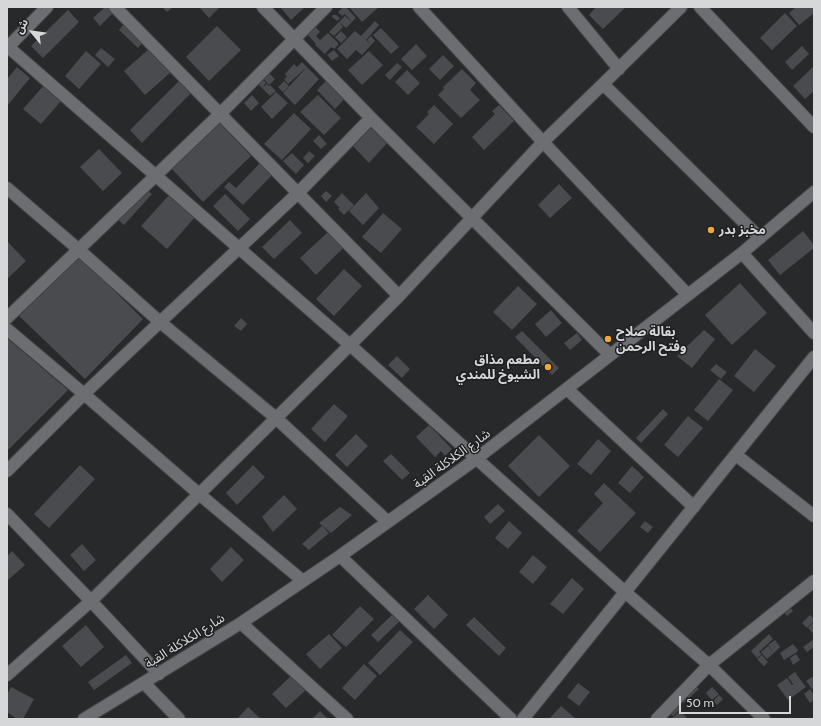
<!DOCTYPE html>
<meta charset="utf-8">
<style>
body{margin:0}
#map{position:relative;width:821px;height:726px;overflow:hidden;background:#27292b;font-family:Cabin,"Noto Sans Arabic",sans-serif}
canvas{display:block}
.frame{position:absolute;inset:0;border:8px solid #d6d7d8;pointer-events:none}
.north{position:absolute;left:12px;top:12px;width:40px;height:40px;-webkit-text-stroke:3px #1d1f21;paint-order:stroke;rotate:299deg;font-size:11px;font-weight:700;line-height:16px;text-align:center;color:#d6d7d8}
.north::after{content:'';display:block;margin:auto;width:14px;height:18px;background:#d6d7d8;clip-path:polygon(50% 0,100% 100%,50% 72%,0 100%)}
.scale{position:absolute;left:679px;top:696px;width:112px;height:18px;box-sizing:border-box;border:2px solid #d6d7d8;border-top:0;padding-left:5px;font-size:12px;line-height:14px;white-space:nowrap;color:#d6d7d8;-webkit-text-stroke:3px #1d1f21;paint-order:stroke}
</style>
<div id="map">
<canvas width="821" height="726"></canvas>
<div class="frame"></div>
<div class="north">ش</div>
<div class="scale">50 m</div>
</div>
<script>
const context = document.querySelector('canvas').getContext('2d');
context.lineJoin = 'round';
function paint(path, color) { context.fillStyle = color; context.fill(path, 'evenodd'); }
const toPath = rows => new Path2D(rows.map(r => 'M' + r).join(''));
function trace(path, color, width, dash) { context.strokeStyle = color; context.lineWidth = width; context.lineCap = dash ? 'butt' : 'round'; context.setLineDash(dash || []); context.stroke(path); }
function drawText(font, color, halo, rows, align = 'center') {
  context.font = font + ' Cabin,"Noto Sans Arabic",sans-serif'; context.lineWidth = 3; context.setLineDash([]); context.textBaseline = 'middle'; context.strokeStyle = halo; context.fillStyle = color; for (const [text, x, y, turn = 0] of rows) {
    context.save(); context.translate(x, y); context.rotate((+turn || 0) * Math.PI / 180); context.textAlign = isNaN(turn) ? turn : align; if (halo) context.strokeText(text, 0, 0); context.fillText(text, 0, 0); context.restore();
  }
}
const building = toPath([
 [105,7,108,7,113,13,100,26,93,18],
 [162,7,173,7,167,12],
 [199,7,220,7,209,18],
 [280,7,305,7,291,20],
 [343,7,346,7,356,18,352,22,345,14,342,16,338,12],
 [349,7,379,7,362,22],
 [596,7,626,7,603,29,589,15],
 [796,7,814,7,814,13,799,25,789,13],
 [68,10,79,22,43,58,31,46],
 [785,13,797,26,772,50,760,38],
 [333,15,336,15,340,18,337,21,332,17],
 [345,16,352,22,346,28,339,22],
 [375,21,379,25,366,40,371,45,362,55,356,50,347,59,337,49,355,31,361,36],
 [339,22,343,27,334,36,329,32],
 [124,24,143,42,138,48,119,30],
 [217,26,241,50,209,81,186,57],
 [315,26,320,32,316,36,320,40,328,33,339,44,334,49,331,47,325,54,315,45,316,44,306,33],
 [381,28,399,47,391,54,373,35],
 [341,31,347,37,341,43,335,37],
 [371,36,375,41,371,45,367,40],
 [416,44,427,56,412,70,401,59],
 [802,46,809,54,792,70,785,62],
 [101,48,115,59,108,67,95,55],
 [150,48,171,72,145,95,124,71],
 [334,50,339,56,332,61,327,55],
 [86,51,101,64,79,89,65,76],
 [369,51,383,65,362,85,348,70],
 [443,55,454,66,440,80,429,69],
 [302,62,307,67,288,84,284,79,287,77,285,74,294,64,297,67],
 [397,63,402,67,390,80,385,75],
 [814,66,814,91,805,99,793,86],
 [17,67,30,78,7,106,7,79],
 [307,67,319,79,295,105,283,93],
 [462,69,476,83,470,90,480,100,461,118,438,95,444,89,443,87],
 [407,70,420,83,408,95,395,82],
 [268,72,275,79,269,85,262,77],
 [261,77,266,83,262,88,256,82],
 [329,78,347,96,335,109,317,90],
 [179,81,191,93,142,143,130,130],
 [284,81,289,86,283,92,278,87],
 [267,84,269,86,270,85,276,91,270,96,262,88],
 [44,85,62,100,41,124,23,109],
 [276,92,288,103,272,119,261,107],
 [252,95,259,103,251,111,244,103],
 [318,95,341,118,324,135,300,112],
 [434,105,453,124,434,144,416,127,429,114,427,112],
 [499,105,514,121,484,150,472,137,495,114,492,111],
 [294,113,311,129,282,160,264,144],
 [219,122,251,156,203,202,171,168],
 [373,125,388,142,369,163,353,146],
 [319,135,327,144,321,149,313,141],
 [99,149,122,173,103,191,80,167],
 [309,151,315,156,308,163,303,158],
 [292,153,304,165,296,174,283,161],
 [261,162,273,174,243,205,224,187,229,182,236,188],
 [559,184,572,198,550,218,538,205],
 [146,189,152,194,124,225,116,218],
 [326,191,332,196,326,202,321,196],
 [342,193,354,205,344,215,338,209,340,208,334,202],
 [366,193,379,208,363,225,349,211],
 [170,194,196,216,167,249,141,226],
 [225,194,250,219,238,231,213,206],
 [383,213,402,229,381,253,362,237],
 [290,220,302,233,274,259,262,247],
 [803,231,814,245,814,248,780,275,768,260],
 [328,232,343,248,316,275,300,258],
 [7,241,26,261,7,279],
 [78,255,143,319,85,379,19,316],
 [344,269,362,286,334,316,316,299],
 [740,283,767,313,732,345,705,315],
 [518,286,537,304,512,330,493,312],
 [551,310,562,323,546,337,535,324],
 [241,318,247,324,241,331,234,326],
 [704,330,715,339,692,368,677,356],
 [522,331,559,368,552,375,515,337],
 [577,333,582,340,570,350,564,343],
 [7,338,68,390,7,451],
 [755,349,776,366,754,392,734,376],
 [397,356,410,369,402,378,388,365],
 [716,364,727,372,721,379,710,370],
 [719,379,733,390,708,421,694,410],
 [334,404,348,416,325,442,311,429],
 [663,409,668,414,641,443,636,438],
 [688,416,703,428,678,457,664,445],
 [429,425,452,449,445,456,441,451,435,457,416,437],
 [356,434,368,446,347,467,335,455],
 [539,435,570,466,539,497,508,466],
 [598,439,611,451,591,475,577,464],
 [391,454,410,473,402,480,383,461],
 [80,465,95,479,49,528,34,514],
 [253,465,265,477,237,505,226,493],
 [632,466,644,477,630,493,618,483],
 [604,483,636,513,600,552,577,531,603,503,594,494],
 [284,495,297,509,273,532,262,517],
 [498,504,505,511,490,524,484,517],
 [340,507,352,515,331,533,319,523],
 [509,521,522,533,508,549,495,538],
 [645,521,653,527,648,533,640,527],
 [322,526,329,533,309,550,302,544],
 [82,544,96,560,84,571,70,555],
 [231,547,244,560,222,582,210,569],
 [12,551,25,565,7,581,7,556],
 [533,555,547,567,533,584,519,572],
 [572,578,584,589,563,614,550,604],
 [428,595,448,615,434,629,414,609],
 [360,606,374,619,346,647,332,635],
 [790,607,793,611,787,616,784,612],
 [393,614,400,621,378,642,371,635],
 [810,615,814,619,814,621,807,628,802,623],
 [474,617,506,648,499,656,466,625],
 [814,622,814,634,808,628],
 [86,625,104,647,81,667,62,646],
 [400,630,413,642,380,675,368,663],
 [329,634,342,648,320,669,306,654],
 [769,634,773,639,759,652,762,654,757,658,751,651],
 [814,639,814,647,807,652,803,647],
 [775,640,780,647,774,653,768,645],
 [793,644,798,650,797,652,784,660,780,653],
 [768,646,774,653,767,659,761,652],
 [796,654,800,660,793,665,790,658],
 [126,655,132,663,94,690,88,682],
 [762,655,768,662,764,666,757,659],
 [364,664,377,676,355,700,342,688],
 [795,672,800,679,793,684,788,677],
 [292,675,306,690,286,708,272,694],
 [812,677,814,679,814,688,812,689,806,681],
 [787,678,792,685,800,679,806,687,788,700,777,685],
 [578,683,590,692,579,706,567,697],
 [695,685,699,689,684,703,681,699],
 [11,687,34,699,23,719,17,719,7,712,7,695],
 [712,687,719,694,712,700,706,693],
 [810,689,814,695,814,700,810,703,804,694],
 [719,695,723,699,717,705,713,701],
 [676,703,681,709,673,716,670,714],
 [561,706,576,719,549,719],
 [248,707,261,719,237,719],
 [320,711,328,719,312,719],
 [680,711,688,719,671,719]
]);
const street = toPath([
 [115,7,399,296],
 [263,7,371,118,610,355],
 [419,7,543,142,688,295],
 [568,7,619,69],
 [700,7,814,127],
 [7,46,350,345,625,592,709,665,764,719],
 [7,48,47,7],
 [603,84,760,238],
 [7,188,78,249,160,322,276,418,388,522],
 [742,253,814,333],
 [7,318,220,114,326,7],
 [7,329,84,394,199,494,303,581],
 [567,389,694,507],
 [736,455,814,516],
 [7,471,84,394,160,322,298,193,371,118],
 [7,514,91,601,159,674],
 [340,556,511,719],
 [241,623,347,719],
 [7,675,91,601,350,345,399,296,543,142,603,84,681,7],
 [144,683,179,719],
 [84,719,241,623,340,556,476,459,742,253,814,192],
 [523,719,814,357],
 [657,719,709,665,814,581]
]);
const markers = [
 [711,230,4,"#efa73d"],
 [608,339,4,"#efa73d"],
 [548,367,4,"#efa73d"]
];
const poiNames = [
 ["مخبز بدر",719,230],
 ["بقالة صلاح",616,332],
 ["وفتح الرحمن",616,347],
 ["مطعم مذاق",540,360,"right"],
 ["الشيوخ للمندي",540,375,"right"]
];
const streetNames = [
 ["شارع الكلاكلة القبة",452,459,-36],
 ["شارع الكلاكلة القبة",185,641,-32]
];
paint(building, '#4a4b4e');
trace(street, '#434446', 14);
trace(street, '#6c6e71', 12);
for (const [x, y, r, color] of markers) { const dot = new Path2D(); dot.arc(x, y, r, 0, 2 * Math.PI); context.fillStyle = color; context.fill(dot); trace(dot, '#1d1f21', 1.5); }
drawText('bold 13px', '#d6d7d8', '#1d1f21', poiNames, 'left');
drawText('13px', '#d6d7d8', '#1d1f21', streetNames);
</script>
